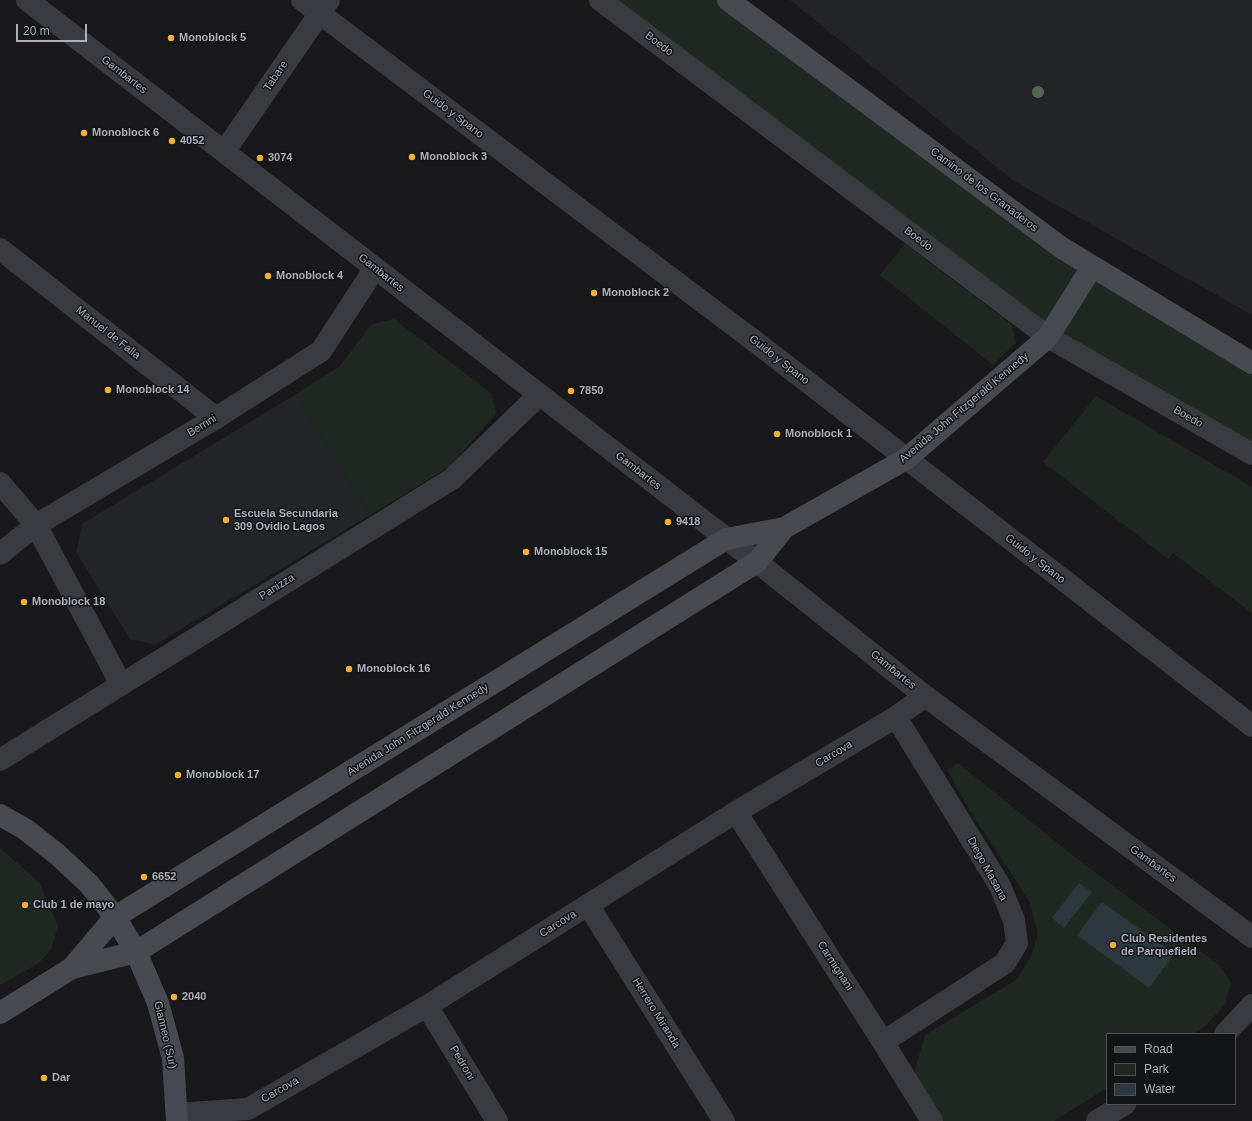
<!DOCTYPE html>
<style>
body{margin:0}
#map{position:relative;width:1252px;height:1121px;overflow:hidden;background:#19191b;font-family:Helvetica,sans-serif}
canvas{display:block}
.legend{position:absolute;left:1106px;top:1033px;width:130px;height:72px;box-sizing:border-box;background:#131416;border:1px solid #505258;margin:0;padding:5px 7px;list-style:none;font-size:12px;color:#abb0bb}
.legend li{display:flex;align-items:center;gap:8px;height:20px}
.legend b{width:20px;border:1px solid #505258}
.scale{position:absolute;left:16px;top:24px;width:71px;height:18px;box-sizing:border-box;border:2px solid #abb0bb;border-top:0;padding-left:5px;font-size:12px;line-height:14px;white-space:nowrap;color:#abb0bb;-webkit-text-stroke:3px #131416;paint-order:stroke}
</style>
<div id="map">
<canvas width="1252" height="1121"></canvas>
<ul class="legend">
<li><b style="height:5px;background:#474a50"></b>Road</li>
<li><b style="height:11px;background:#202921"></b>Park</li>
<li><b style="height:11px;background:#2e383f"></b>Water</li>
</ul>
<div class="scale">20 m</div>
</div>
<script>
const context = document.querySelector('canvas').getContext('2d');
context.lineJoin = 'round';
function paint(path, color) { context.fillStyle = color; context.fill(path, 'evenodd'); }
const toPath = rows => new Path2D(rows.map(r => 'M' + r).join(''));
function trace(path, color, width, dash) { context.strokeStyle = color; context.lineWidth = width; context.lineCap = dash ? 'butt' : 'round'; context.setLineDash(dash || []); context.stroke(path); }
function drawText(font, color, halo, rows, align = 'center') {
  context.font = font + ' Helvetica,sans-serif'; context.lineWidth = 3; context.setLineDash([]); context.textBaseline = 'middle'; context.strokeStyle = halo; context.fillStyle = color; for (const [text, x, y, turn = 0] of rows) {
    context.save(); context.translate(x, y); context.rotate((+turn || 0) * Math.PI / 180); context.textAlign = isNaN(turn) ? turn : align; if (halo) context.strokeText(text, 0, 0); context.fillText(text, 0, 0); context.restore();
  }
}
const built = toPath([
 [790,0,1252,0,1252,315,1014,181],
 [296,394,370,515,155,645,130,639,76,552,82,524]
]);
const green = toPath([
 [600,0,728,0,1062,248,1252,363,1252,454,1048,337],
 [905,244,1012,325,1016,343,993,365,880,275],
 [394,319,492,394,496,414,449,467,370,515,296,394,339,367,372,324],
 [1096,396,1252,487,1252,613,1173,553,1168,559,1043,462],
 [958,763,1076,858,1220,966,1231,983,1225,1005,1205,1026,1193,1034,1107,1034,1107,1088,1054,1121,943,1121,914,1073,925,1035,1016,980,1031,957,1038,933,1029,901,969,809,947,770],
 [0,848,40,883,58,927,51,949,39,963,0,985]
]);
const water = toPath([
 [1079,883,1092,892,1064,928,1052,918],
 [1102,902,1174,954,1149,988,1077,935]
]);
const street = toPath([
 [27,0,757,562,925,696,1252,937],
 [302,0,761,346,1252,726],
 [600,0,1048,337,1252,454],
 [224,152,329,0],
 [0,249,216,418],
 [0,483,36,525,121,684],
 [0,554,36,525,216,418,321,351,375,268],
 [0,760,452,479,539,395],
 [736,812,883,1042,932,1121],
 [588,905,724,1121],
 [427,1006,497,1121],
 [1225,1034,1252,1005],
 [883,1042,1005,963,1017,943,1014,920,1000,886,896,717],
 [177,1114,248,1109,427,1006,736,812,896,717,925,696],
 [1097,1121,1125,1104]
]);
const secondary = toPath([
 [728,0,1062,248,1252,363],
 [0,815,25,829,58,855,89,884,115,917,136,952,158,1003,173,1058,177,1121],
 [72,968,115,917,726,539,784,528,906,459,1048,337,1092,267],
 [0,1013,72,968,136,952,757,562,784,528]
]);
const trees = [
 [1038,92]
];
const markers = [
 [171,38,4,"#f5ae36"],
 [84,133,4,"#f5ae36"],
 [172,141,4,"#f5ae36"],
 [412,157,4,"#f5ae36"],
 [260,158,4,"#f5ae36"],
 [268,276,4,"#f5ae36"],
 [594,293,4,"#f5ae36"],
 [108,390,4,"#f5ae36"],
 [571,391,4,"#f5ae36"],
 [777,434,4,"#f5ae36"],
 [226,520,4,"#f5ae36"],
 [668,522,4,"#f5ae36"],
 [526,552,4,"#f5ae36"],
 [24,602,4,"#f5ae36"],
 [349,669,4,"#f5ae36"],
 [178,775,4,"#f5ae36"],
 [144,877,4,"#f5ae36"],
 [25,905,4,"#f5ae36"],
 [1113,945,4,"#f5ae36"],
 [174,997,4,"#f5ae36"],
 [44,1078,4,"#f5ae36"]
];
const poiNames = [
 ["Monoblock 5",179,38],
 ["Monoblock 6",92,133],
 ["4052",180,141],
 ["Monoblock 3",420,157],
 ["3074",268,158],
 ["Monoblock 4",276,276],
 ["Monoblock 2",602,293],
 ["Monoblock 14",116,390],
 ["7850",579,391],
 ["Monoblock 1",785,434],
 ["Escuela Secundaria",234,514],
 ["309 Ovidio Lagos",234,527],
 ["9418",676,522],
 ["Monoblock 15",534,552],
 ["Monoblock 18",32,602],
 ["Monoblock 16",357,669],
 ["Monoblock 17",186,775],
 ["6652",152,877],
 ["Club 1 de mayo",33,905],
 ["Club Residentes",1121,939],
 ["de Parquefield",1121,952],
 ["2040",182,997],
 ["Dar",52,1078]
];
const streetNames = [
 ["Boedo",659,44,37],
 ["Gambartes",124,75,38],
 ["Tabare",276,76,-56],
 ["Guido y Spano",453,114,37],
 ["Camino de los Granaderos",984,190,37],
 ["Boedo",918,239,37],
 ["Gambartes",381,273,38],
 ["Manuel de Falla",108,333,38],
 ["Guido y Spano",779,360,38],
 ["Avenida John Fitzgerald Kennedy",964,408,-40],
 ["Boedo",1188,417,30],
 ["Berrini",202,426,-31],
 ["Gambartes",638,471,38],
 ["Guido y Spano",1035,559,38],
 ["Panizza",277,587,-32],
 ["Gambartes",893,670,39],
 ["Avenida John Fitzgerald Kennedy",418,730,-32],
 ["Carcova",834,754,-31],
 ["Gambartes",1153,864,36],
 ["Diego Masana",987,869,61],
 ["Carcova",558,924,-32],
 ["Carmignani",835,966,57],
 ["Herrero Miranda",656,1013,58],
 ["Gianneo (Sur)",165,1035,77],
 ["Pedroni",462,1063,59],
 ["Carcova",280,1090,-30]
];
paint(built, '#242528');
paint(green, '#202921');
paint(water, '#2e383f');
trace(street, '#393b40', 22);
trace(secondary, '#474a50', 22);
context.fillStyle = '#536754';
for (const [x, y] of trees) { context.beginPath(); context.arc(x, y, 6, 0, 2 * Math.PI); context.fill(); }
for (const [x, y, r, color] of markers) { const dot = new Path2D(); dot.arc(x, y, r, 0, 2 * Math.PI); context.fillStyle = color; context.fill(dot); trace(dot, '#131416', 1.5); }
drawText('bold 11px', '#abb0bb', '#131416', poiNames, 'left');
drawText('11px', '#abb0bb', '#131416', streetNames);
</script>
